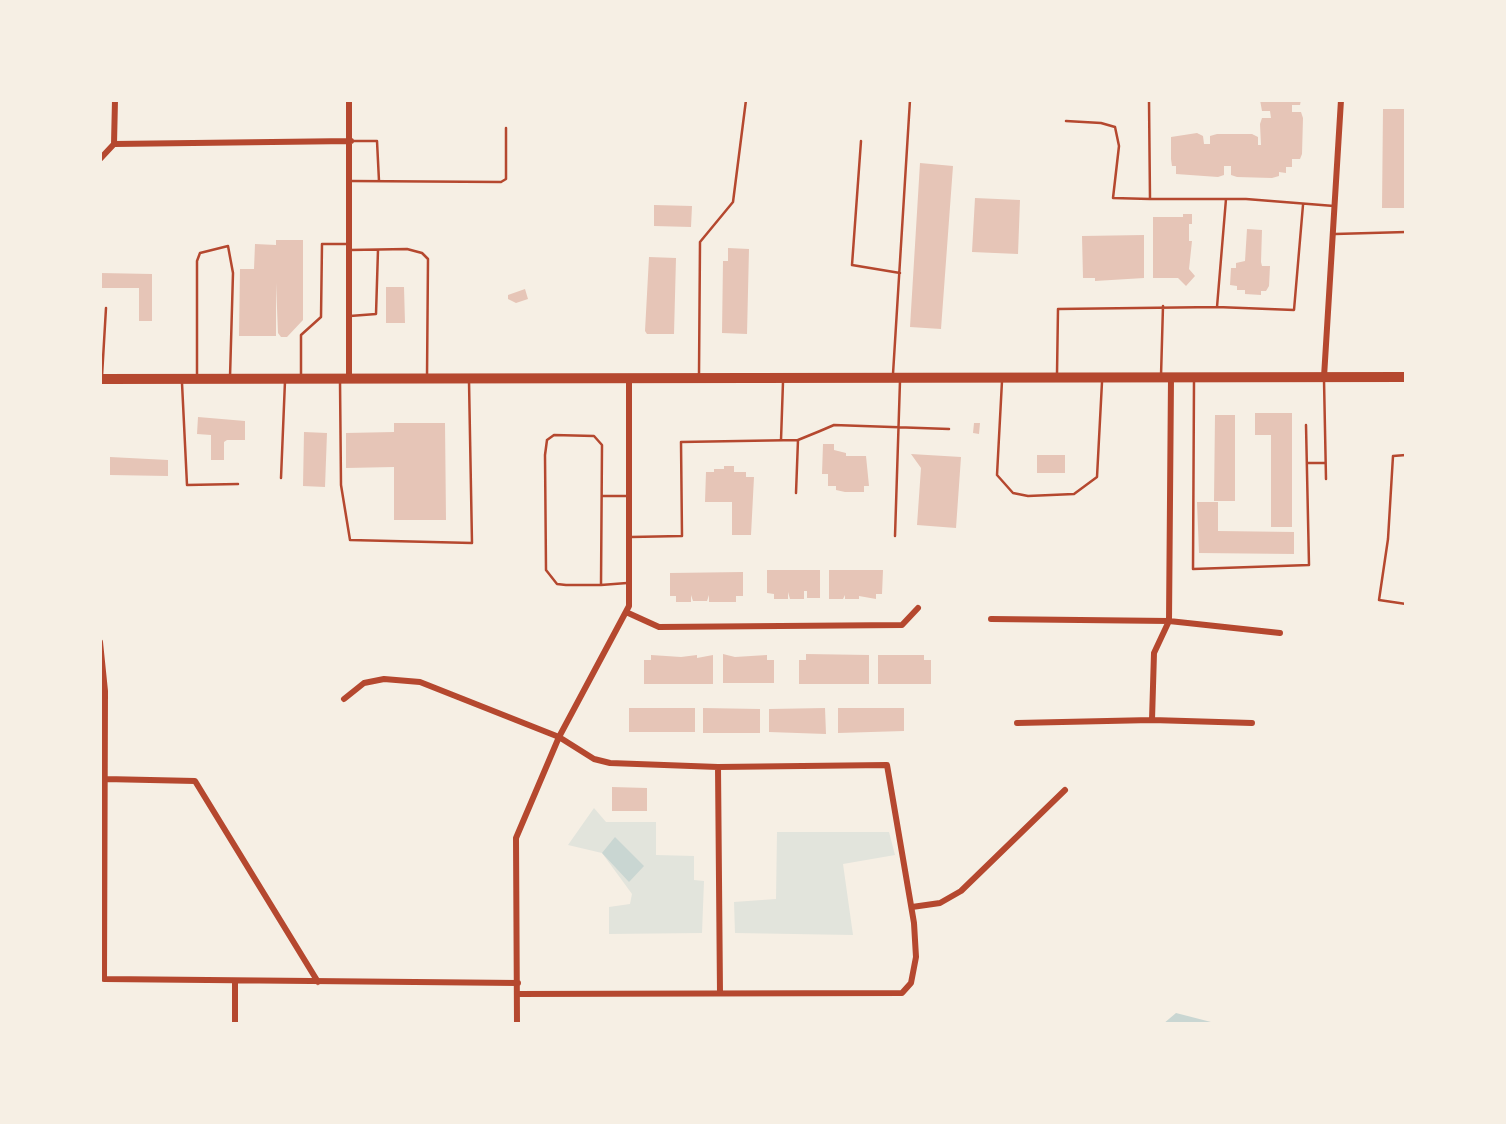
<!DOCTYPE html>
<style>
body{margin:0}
#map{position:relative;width:1506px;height:1124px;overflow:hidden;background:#f6efe4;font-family:Signika,sans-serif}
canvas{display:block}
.frame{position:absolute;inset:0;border:102px solid #f6efe4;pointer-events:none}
</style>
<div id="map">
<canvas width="1506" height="1124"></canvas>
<div class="frame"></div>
</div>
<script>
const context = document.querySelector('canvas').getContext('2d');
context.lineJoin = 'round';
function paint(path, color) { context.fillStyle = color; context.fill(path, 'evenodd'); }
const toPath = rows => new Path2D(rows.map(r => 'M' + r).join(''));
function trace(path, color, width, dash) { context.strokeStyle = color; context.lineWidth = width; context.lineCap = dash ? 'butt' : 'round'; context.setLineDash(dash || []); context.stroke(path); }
const green = toPath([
 [594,808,606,822,656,822,656,855,694,856,694,880,704,881,702,933,609,934,609,907,630,904,632,894,602,853,568,845],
 [777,832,889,832,895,855,843,864,853,935,735,933,734,902,776,899]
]);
const water = toPath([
 [615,837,644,866,629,882,602,853],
 [1176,1013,1211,1022,1214,1024,1163,1024]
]);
const building = toPath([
 [1260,100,1301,100,1300,105,1292,105,1292,112,1301,112,1303,118,1302,154,1300,159,1292,159,1292,167,1286,167,1286,173,1279,172,1279,176,1272,178,1237,177,1231,175,1231,166,1224,166,1224,175,1218,177,1176,174,1176,166,1172,166,1171,159,1171,137,1197,133,1203,136,1204,144,1210,144,1210,136,1217,134,1252,134,1258,137,1258,145,1261,145,1260,124,1262,118,1271,118,1270,111,1262,111],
 [1383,109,1406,109,1406,208,1382,208],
 [920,163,953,166,941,329,910,327],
 [975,198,1020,200,1018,254,972,252],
 [654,205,692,206,691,227,654,226],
 [1183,214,1192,214,1192,224,1189,224,1189,241,1192,241,1189,269,1195,276,1186,286,1178,278,1153,278,1153,217,1183,217],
 [1247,229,1262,230,1261,262,1262,266,1270,266,1269,286,1266,291,1261,291,1261,295,1245,294,1245,290,1237,290,1237,286,1230,285,1231,268,1236,268,1236,263,1245,261],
 [1144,235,1144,278,1095,281,1095,278,1083,278,1082,236],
 [276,240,303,240,303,320,287,337,281,337,278,333,276,283,276,336,239,336,240,269,254,269,255,244,276,245],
 [728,248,749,249,747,334,722,333,723,261,728,261],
 [649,257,676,258,674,334,647,334,645,331],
 [100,273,152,274,152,321,139,321,139,288,100,288],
 [386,287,404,287,405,323,386,323],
 [525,289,528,299,516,303,508,299,508,295],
 [1255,413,1292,413,1292,527,1271,527,1271,435,1255,435],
 [1215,415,1235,415,1235,501,1214,501],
 [198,417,245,421,245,440,227,440,224,442,224,460,211,460,211,435,197,434],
 [394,423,445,423,446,520,394,520,394,467,346,468,346,433,394,432],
 [974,423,980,423,979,434,973,433],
 [304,432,327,433,325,487,303,486],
 [823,444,834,444,834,450,846,453,846,456,866,456,869,486,864,486,864,492,845,492,836,490,836,486,828,486,828,474,822,474],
 [911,454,961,457,956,528,917,525,921,468],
 [1037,455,1065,455,1065,473,1037,473],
 [110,457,168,460,168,476,110,475],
 [724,466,734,466,734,472,746,472,746,477,754,477,751,535,732,535,732,502,705,502,706,472,714,472,714,469,724,469],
 [1197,502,1218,502,1218,531,1294,532,1294,554,1199,553],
 [767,570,820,570,820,598,807,598,807,591,804,591,804,599,790,599,788,592,788,599,774,599,774,594,767,593],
 [829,570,883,570,882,594,876,594,876,599,859,596,859,599,845,599,845,595,843,599,829,599],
 [743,572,743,596,736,596,736,602,709,602,709,595,707,601,693,601,691,595,691,602,676,602,676,596,670,596,670,573],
 [723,654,735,657,767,655,767,660,774,660,774,683,723,683],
 [806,654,869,655,869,684,799,684,799,660,806,660],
 [651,655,681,657,697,655,697,658,713,655,713,684,644,684,644,660,651,660],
 [878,655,924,655,924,660,931,660,931,684,878,684],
 [629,708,695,708,695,732,629,732],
 [703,708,760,709,760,733,703,733],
 [825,708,826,734,769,732,769,709],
 [838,708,904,708,904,731,838,733],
 [612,787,647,788,647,811,612,811]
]);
const service = toPath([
 [1149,100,1150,199,1246,199,1334,206],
 [1066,121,1101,123,1115,127,1119,146,1113,198,1150,199],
 [351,141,377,141,379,181],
 [861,141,852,265,900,273],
 [351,181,501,182,506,179,506,128],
 [1226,199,1217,307,1294,310,1303,205],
 [1335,234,1406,232],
 [350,250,407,249,422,253,428,259,427,377],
 [350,316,376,314,378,250],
 [699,374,700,242,733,202,746,100],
 [893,374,910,100],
 [1057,374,1058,309,1217,307],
 [102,376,106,308],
 [1161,376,1163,306],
 [197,377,197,261,200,253,228,246,233,273,230,377],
 [301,377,301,335,321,317,322,244,349,244],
 [1194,380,1193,569,1309,565,1306,425],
 [1324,380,1326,479],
 [340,381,341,485,350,540,472,543,469,381],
 [1002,381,997,475,1013,493,1028,496,1074,494,1097,477,1102,382],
 [182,383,187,485,238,484],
 [781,440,783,382],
 [1406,455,1393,456,1388,539,1379,600,1406,604],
 [1307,463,1324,463],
 [281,478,285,381],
 [796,493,798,440,820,431,834,425,949,429],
 [602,496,627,496],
 [895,536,900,381],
 [631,537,682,536,681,442,798,440],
 [601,585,602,445,594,436,554,435,547,440,545,455,546,570,557,584,566,585,601,585,627,583]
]);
const minor = toPath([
 [349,100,349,379],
 [114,144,115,100],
 [100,159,114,144,351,141],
 [1324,377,1341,100],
 [626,612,659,627,902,625,918,608],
 [991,619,1169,621,1280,633],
 [100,642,105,691,104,979,518,983],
 [344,699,364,683,384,679,420,682,559,737,594,759,610,763,718,767,887,765,914,923,916,957,911,983,902,993,517,994],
 [1152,720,1154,653,1169,621,1171,378],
 [1017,723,1152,720,1252,723],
 [718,767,720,993],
 [105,779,195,781,318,982],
 [912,907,940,903,961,891,1065,790],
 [235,1024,235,983],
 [517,1024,516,838,559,737,629,606,629,380]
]);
const primary = toPath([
 [100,379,1406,377]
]);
paint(green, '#e2e4dc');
paint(water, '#c9d6d2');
paint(building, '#e6c5b7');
trace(service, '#b5482f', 2.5);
trace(minor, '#b5482f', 6);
trace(primary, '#b5482f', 10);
</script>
